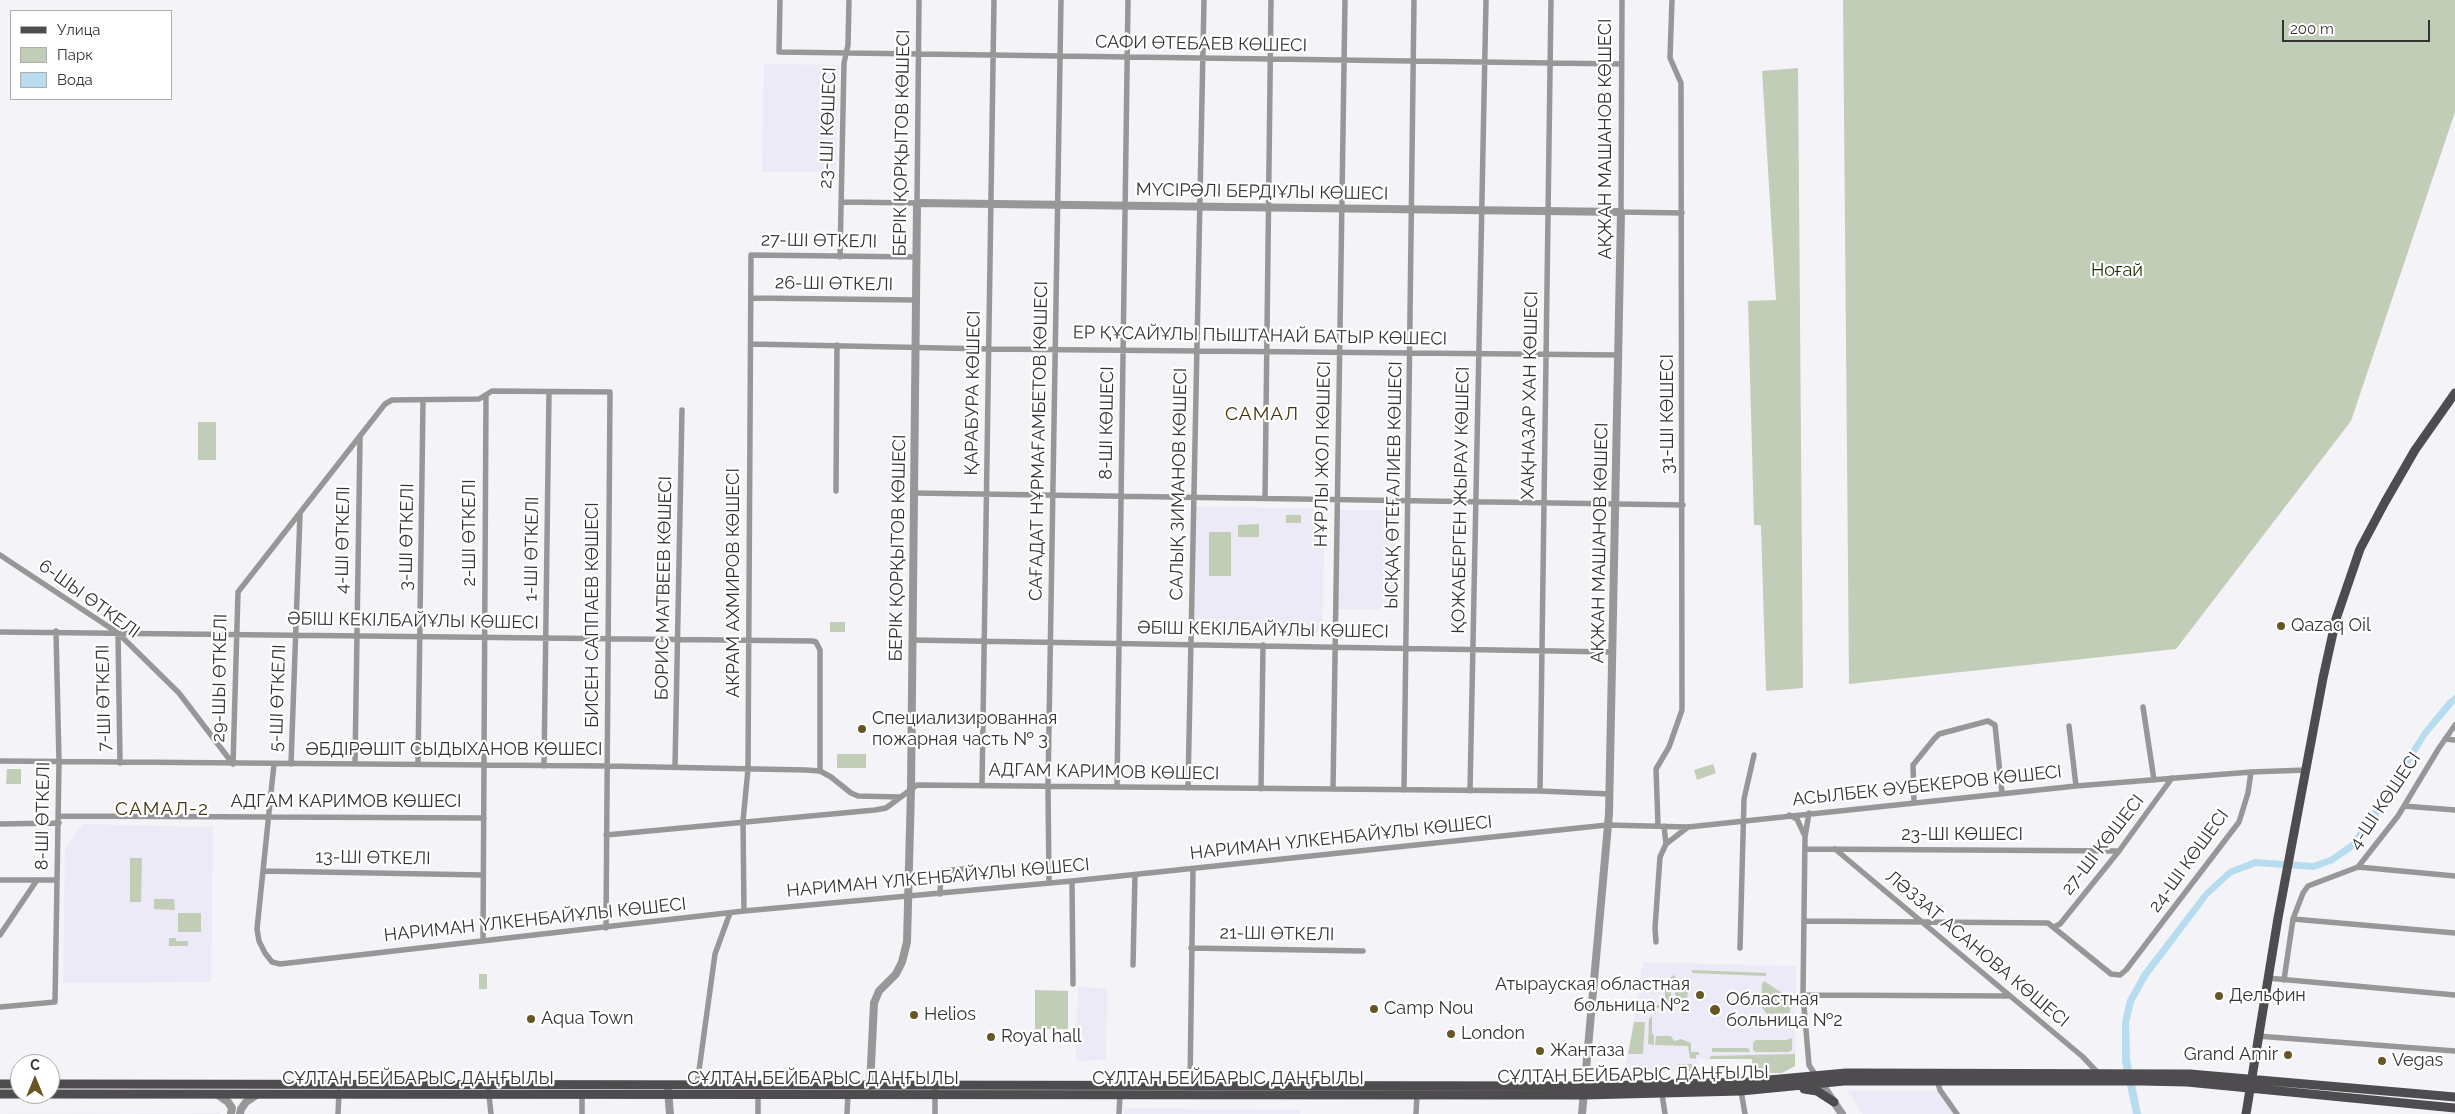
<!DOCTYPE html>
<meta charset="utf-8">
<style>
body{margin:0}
#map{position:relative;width:2455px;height:1114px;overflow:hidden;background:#f4f3f7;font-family:Raleway,sans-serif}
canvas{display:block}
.legend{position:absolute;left:10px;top:10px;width:162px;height:90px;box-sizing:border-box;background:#fff;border:1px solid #adadae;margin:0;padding:6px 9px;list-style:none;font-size:15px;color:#333334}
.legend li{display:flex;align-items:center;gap:10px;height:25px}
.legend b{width:25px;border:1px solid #adadae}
.north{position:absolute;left:10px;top:1054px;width:50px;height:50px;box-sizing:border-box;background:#fff;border:1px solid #adadae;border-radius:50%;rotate:0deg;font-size:14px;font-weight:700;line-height:20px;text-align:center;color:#333334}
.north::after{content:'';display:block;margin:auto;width:18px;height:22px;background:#675623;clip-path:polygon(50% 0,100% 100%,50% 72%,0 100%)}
.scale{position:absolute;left:2282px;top:20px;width:148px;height:22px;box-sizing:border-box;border:2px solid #333334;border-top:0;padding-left:6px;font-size:15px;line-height:18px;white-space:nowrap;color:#333334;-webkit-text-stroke:4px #fff;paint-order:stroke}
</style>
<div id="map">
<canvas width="2455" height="1114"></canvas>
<ul class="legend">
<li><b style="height:6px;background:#4e4c4e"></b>Улица</li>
<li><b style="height:14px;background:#c2cdb8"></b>Парк</li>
<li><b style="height:14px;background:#b7dcef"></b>Вода</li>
</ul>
<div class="north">С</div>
<div class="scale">200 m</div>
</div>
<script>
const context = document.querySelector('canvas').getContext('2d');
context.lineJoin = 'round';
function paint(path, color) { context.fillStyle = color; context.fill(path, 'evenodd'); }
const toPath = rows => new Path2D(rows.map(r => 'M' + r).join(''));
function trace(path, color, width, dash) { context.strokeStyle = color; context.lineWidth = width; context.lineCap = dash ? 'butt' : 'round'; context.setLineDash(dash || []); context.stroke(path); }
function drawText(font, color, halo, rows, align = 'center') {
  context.font = font + ' Raleway,sans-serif'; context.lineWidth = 4.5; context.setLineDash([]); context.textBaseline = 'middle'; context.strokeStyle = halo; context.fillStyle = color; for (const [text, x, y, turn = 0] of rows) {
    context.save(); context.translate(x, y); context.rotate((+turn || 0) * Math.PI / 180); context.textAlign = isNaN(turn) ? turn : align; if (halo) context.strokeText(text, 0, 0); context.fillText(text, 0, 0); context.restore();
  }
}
const built = toPath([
 [764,64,839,65,836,172,762,172],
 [1196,506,1325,509,1322,632,1193,629],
 [1340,510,1396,510,1395,609,1338,609],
 [83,824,213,827,211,982,63,983,65,848],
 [1643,962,1796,966,1795,1066,1782,1073,1752,1073,1752,1059,1698,1059,1698,1072,1634,1072,1626,1066],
 [1078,987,1107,988,1106,1060,1076,1061],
 [1847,1091,1938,1091,1954,1114,1863,1114],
 [1124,1108,1301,1110,1300,1114,1124,1114],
 [0,1113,220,1113,220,1114]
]);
const green = toPath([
 [1843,0,2455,0,2455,112,2351,421,2176,649,1849,684],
 [1798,68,1803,688,1766,691,1761,525,1754,525,1748,301,1776,300,1762,71],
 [198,422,216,422,216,460,198,460],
 [1286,515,1301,515,1301,523,1286,523],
 [1259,524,1259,537,1238,537,1238,525],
 [1209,532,1231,532,1231,576,1209,576],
 [830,622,845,622,845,632,830,632],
 [837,754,866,754,866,768,837,768],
 [1713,764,1716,773,1697,780,1694,770],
 [7,769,21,769,21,784,6,784],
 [130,858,142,858,141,902,130,902],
 [154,899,174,899,175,910,154,909],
 [178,913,201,913,201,932,178,932],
 [169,938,176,938,176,941,188,941,188,946,169,946],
 [1691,970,1766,973,1766,976,1693,973],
 [479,974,487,974,487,989,479,989],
 [1673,975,1678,979,1671,989,1671,1008,1655,1008,1655,1005,1665,1005,1665,984],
 [1679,980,1688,980,1688,989,1673,989],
 [1764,981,1791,999,1790,1013,1767,1014,1761,1006,1762,984],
 [1035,990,1068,991,1068,1029,1035,1029],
 [1675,990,1688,990,1687,1002,1682,1004,1675,995],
 [1652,1016,1652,1033,1654,1035,1654,1045,1648,1044,1649,1019],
 [1634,1022,1645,1022,1643,1054,1628,1054],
 [1656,1036,1671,1036,1674,1041,1681,1039,1691,1043,1691,1052,1699,1052,1699,1055,1696,1055,1696,1059,1690,1058,1688,1046,1655,1045],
 [1792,1038,1792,1050,1789,1052,1756,1052,1753,1050,1753,1043,1756,1040,1786,1040],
 [1712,1048,1748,1048,1750,1051,1749,1052,1712,1052],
 [1795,1054,1795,1066,1782,1073,1752,1073,1752,1059,1709,1059,1711,1056],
 [1678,1064,1692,1064,1692,1071,1678,1071]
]);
const water = toPath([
 [2455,695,2455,703,2427,736,2377,818,2355,848,2333,863,2314,870,2256,866,2232,875,2209,896,2148,977,2134,1002,2129,1023,2130,1059,2141,1114,2133,1114,2122,1061,2122,1022,2127,1000,2142,973,2204,892,2229,869,2255,859,2313,863,2330,857,2350,843,2371,814,2422,732,2448,700]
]);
const minor = toPath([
 [780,0,779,52,1621,64],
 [1622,0,1621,212,1682,213],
 [841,202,917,203,919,0],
 [840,257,844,63,848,45,849,0],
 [751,298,916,300],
 [751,344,989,349,1619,355],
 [836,491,837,345],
 [914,493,1683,505],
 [1265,498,1271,0],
 [0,555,118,633,179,693,233,764],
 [0,632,812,641,816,642,820,650,820,771],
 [118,633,120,763],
 [912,640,1612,652],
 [2143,707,2154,780],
 [2069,726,2076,786],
 [2445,739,2455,740],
 [0,761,607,766,806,770,820,771,831,777,851,793,858,796,900,797],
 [233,764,238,592,385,404,392,400,479,399,492,391,610,392,606,928],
 [274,764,257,929,259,941,265,953,272,962,280,964,744,911,1072,881,1607,825,1688,827,2076,786,2251,772],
 [291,764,300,514],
 [355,764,360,437],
 [418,764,423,401],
 [544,766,549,392],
 [675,767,682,410],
 [982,786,994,0],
 [1117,787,1128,0],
 [1188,788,1204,0],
 [1261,789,1263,645],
 [1333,789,1345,0],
 [1404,790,1414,0],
 [1470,791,1486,0],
 [1540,791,1551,0],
 [1914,802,1913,765,1934,739,1939,734,1988,721,1995,725,2002,793],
 [2404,806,2455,810],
 [1809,813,1805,837,1803,995,1809,1065,1816,1076],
 [1789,815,1797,819,1804,834],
 [59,816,484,818],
 [0,824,59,823],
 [1658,825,1656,769,1669,747,1682,710,1681,83,1670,58,1672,0],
 [1664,826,1666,844],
 [606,835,875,810,886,808,917,785,1540,791,1610,794],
 [1805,849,2119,851],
 [1835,849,2083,1057,2098,1073],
 [2358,867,2455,876],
 [263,871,483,875],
 [0,880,57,880],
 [1072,881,1073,984],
 [1049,882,1048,787,1061,0],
 [940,894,941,871,975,868],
 [744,911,743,821,748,769,751,255,916,257],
 [2293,919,2455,933],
 [1804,921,2048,923,2111,974,2120,975,2126,970,2239,822,2248,793,2251,772,2306,770],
 [2054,927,2060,924,2119,851,2172,778],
 [0,935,37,880],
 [483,941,486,396],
 [1656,942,1655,928,1660,857,1666,844,1688,827],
 [1191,948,1363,951],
 [1740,948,1744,799,1754,755],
 [1133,965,1135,875],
 [2267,978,2455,995],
 [2284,980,2293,919,2303,893,2308,886,2358,867,2398,816,2439,748,2455,725],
 [1803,995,2009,996],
 [0,1007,55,1002,59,762,56,631],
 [2257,1036,2455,1051],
 [1937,1080,1940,1090,1957,1114],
 [488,1085,491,1114],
 [697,1085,715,954,730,913],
 [935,1085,935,1114],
 [1190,1086,1193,869],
 [1741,1091,1745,1114],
 [1662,1094,1665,1114],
 [338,1114,339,1092],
 [582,1114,582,1095],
 [758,1114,758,1093],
 [847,1114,848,1094],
 [1119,1114,1120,1094],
 [1416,1114,1417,1094]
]);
const tertiary = toPath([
 [1819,1080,1842,1114],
 [870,1086,874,1003,879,991,896,974,902,962,907,942,911,789,917,203,1621,212,1609,814,1582,1114],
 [668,1090,670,1114],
 [218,1095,228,1102,232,1108,231,1114],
 [240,1114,241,1109,246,1102,255,1096]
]);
const primary = toPath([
 [0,1084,20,1084],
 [50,1084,1597,1086,1747,1082,1846,1073,2190,1074,2455,1097],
 [1804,1089,1817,1091,1834,1102],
 [0,1094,1584,1095,1741,1091,1844,1081,2141,1081,2187,1082,2455,1108],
 [2246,1114,2278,918,2323,678,2336,619,2360,549,2385,502,2415,450,2455,393]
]);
const markers = [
 [2281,626,5,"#675623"],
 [862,729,5,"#675623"],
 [1700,995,5,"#675623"],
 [2219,996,5,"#675623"],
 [1374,1009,5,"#675623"],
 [1715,1010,6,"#675623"],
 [914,1015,5,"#675623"],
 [531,1019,5,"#675623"],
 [1451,1034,5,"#675623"],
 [991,1037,5,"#675623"],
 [1540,1051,5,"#675623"],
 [2288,1055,5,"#675623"],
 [2382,1061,5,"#675623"]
];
const streetNames = [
 ["САФИ ӨТЕБАЕВ КӨШЕСІ",1201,44,1],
 ["23-ШI КӨШЕСI",828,128,-88],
 ["АҚЖАН МАШАНОВ КӨШЕСІ",1606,139,-90],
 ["БЕРІК ҚОРҚЫТОВ КӨШЕСІ",902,143,-89],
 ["МҮСІРӘЛІ БЕРДІҰЛЫ КӨШЕСІ",1262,192,1],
 ["27-ШІ ӨТКЕЛІ",819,241,1],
 ["26-ШІ ӨТКЕЛІ",834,284,1],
 ["ЕР ҚҰСАЙҰЛЫ ПЫШТАНАЙ БАТЫР КӨШЕСІ",1260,336,1],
 ["ҚАРАБУРА КӨШЕСІ",973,393,-89],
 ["ХАҚНАЗАР ХАН КӨШЕСІ",1530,395,-89],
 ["31-ШІ КӨШЕСІ",1668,414,-90],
 ["8-ШI КӨШЕСI",1107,423,-89],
 ["САҒАДАТ НҰРМАҒАМБЕТОВ КӨШЕСІ",1039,441,-89],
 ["НҰРЛЫ ЖОЛ КӨШЕСІ",1323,454,-89],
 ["САЛЫҚ ЗИМАНОВ КӨШЕСІ",1179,484,-89],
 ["ЫСҚАҚ ӨТЕҒАЛИЕВ КӨШЕСІ",1394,485,-89],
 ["ҚОЖАБЕРГЕН ЖЫРАУ КӨШЕСІ",1461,500,-89],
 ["2-ШІ ӨТКЕЛІ",470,533,-90],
 ["3-ШІ ӨТКЕЛІ",407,537,-89],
 ["4-ШІ ӨТКЕЛІ",343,540,-89],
 ["АҚЖАН МАШАНОВ КӨШЕСІ",1600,543,-89],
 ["БЕРІК ҚОРҚЫТОВ КӨШЕСІ",898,548,-89],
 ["1-ШІ ӨТКЕЛІ",532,549,-89],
 ["АКРАМ АХМИРОВ КӨШЕСІ",734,583,-90],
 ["БОРИС МАТВЕЕВ КӨШЕСІ",664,588,-89],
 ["6-ШЫ ӨТКЕЛІ",89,599,36],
 ["БИСЕН САППАЕВ КӨШЕСІ",593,615,-90],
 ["ӘБІШ КЕКІЛБАЙҰЛЫ КӨШЕСІ",413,621,1],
 ["ӘБІШ КЕКІЛБАЙҰЛЫ КӨШЕСІ",1263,630,1],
 ["29-ШЫ ӨТКЕЛІ",220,678,-89],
 ["7-ШІ ӨТКЕЛІ",104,698,-91],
 ["5-ШІ ӨТКЕЛІ",278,698,-88],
 ["ӘБДІРӘШІТ СЫДЫХАНОВ КӨШЕСІ",454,750],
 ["АДГАМ КАРИМОВ КӨШЕСІ",1104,772,1],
 ["АСЫЛБЕК ӘУБЕКЕРОВ КӨШЕСІ",1927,786,-6],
 ["4-ШІ КӨШЕСІ",2385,801,-56],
 ["АДГАМ КАРИМОВ КӨШЕСІ",346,802],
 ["8-ШІ ӨТКЕЛІ",43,816,-89],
 ["23-ШІ КӨШЕСІ",1962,835],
 ["НАРИМАН ҮЛКЕНБАЙҰЛЫ КӨШЕСІ",1341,838,-6],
 ["27-ШІ КӨШЕСІ",2103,845,-52],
 ["13-ШІ ӨТКЕЛІ",373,858,1],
 ["24-ШІ КӨШЕСІ",2189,861,-54],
 ["НАРИМАН ҮЛКЕНБАЙҰЛЫ КӨШЕСІ",938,878,-5],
 ["НАРИМАН ҮЛКЕНБАЙҰЛЫ КӨШЕСІ",535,920,-6],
 ["21-ШІ ӨТКЕЛІ",1277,934,1],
 ["ЛӘЗЗАТ АСАНОВА КӨШЕСІ",1977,949,40],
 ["СҰЛТАН БЕЙБАРЫС ДАҢҒЫЛЫ",1633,1075,-1],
 ["СҰЛТАН БЕЙБАРЫС ДАҢҒЫЛЫ",418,1079],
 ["СҰЛТАН БЕЙБАРЫС ДАҢҒЫЛЫ",823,1079],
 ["СҰЛТАН БЕЙБАРЫС ДАҢҒЫЛЫ",1228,1079]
];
const parkNames = [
 ["Ноғай",2117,271]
];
const poiNames = [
 ["Qazaq Oil",2291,626],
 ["Специализированная",872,719],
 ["пожарная часть № 3",872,740],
 ["Атырауская областная",1690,985,"right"],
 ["больница №2",1690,1006,"right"],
 ["Дельфин",2229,996],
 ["Областная",1726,1000],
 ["больница №2",1726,1021],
 ["Camp Nou",1384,1009],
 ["Helios",924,1015],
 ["Aqua Town",541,1019],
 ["London",1461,1034],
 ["Royal hall",1001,1037],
 ["Жантаза",1550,1051],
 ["Grand Amir",2278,1055,"right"],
 ["Vegas",2392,1061]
];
const neighbourhoodNames = [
 ["САМАЛ",1262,414],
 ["САМАЛ-2",162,809]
];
paint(built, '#ebeaf6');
paint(green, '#c2cdb8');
paint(water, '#b7dcef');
trace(minor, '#989798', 5.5);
trace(tertiary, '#989798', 8);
trace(primary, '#4e4c4e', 9);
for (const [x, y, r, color] of markers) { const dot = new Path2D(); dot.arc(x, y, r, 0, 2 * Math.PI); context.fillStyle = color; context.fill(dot); trace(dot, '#fff', 2); }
drawText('18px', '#333334', '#fff', streetNames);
drawText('18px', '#1c3100', '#fff', parkNames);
drawText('18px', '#333334', '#fff', poiNames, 'left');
context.letterSpacing = '1px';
drawText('19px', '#44360c', '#fff', neighbourhoodNames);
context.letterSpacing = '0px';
</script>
